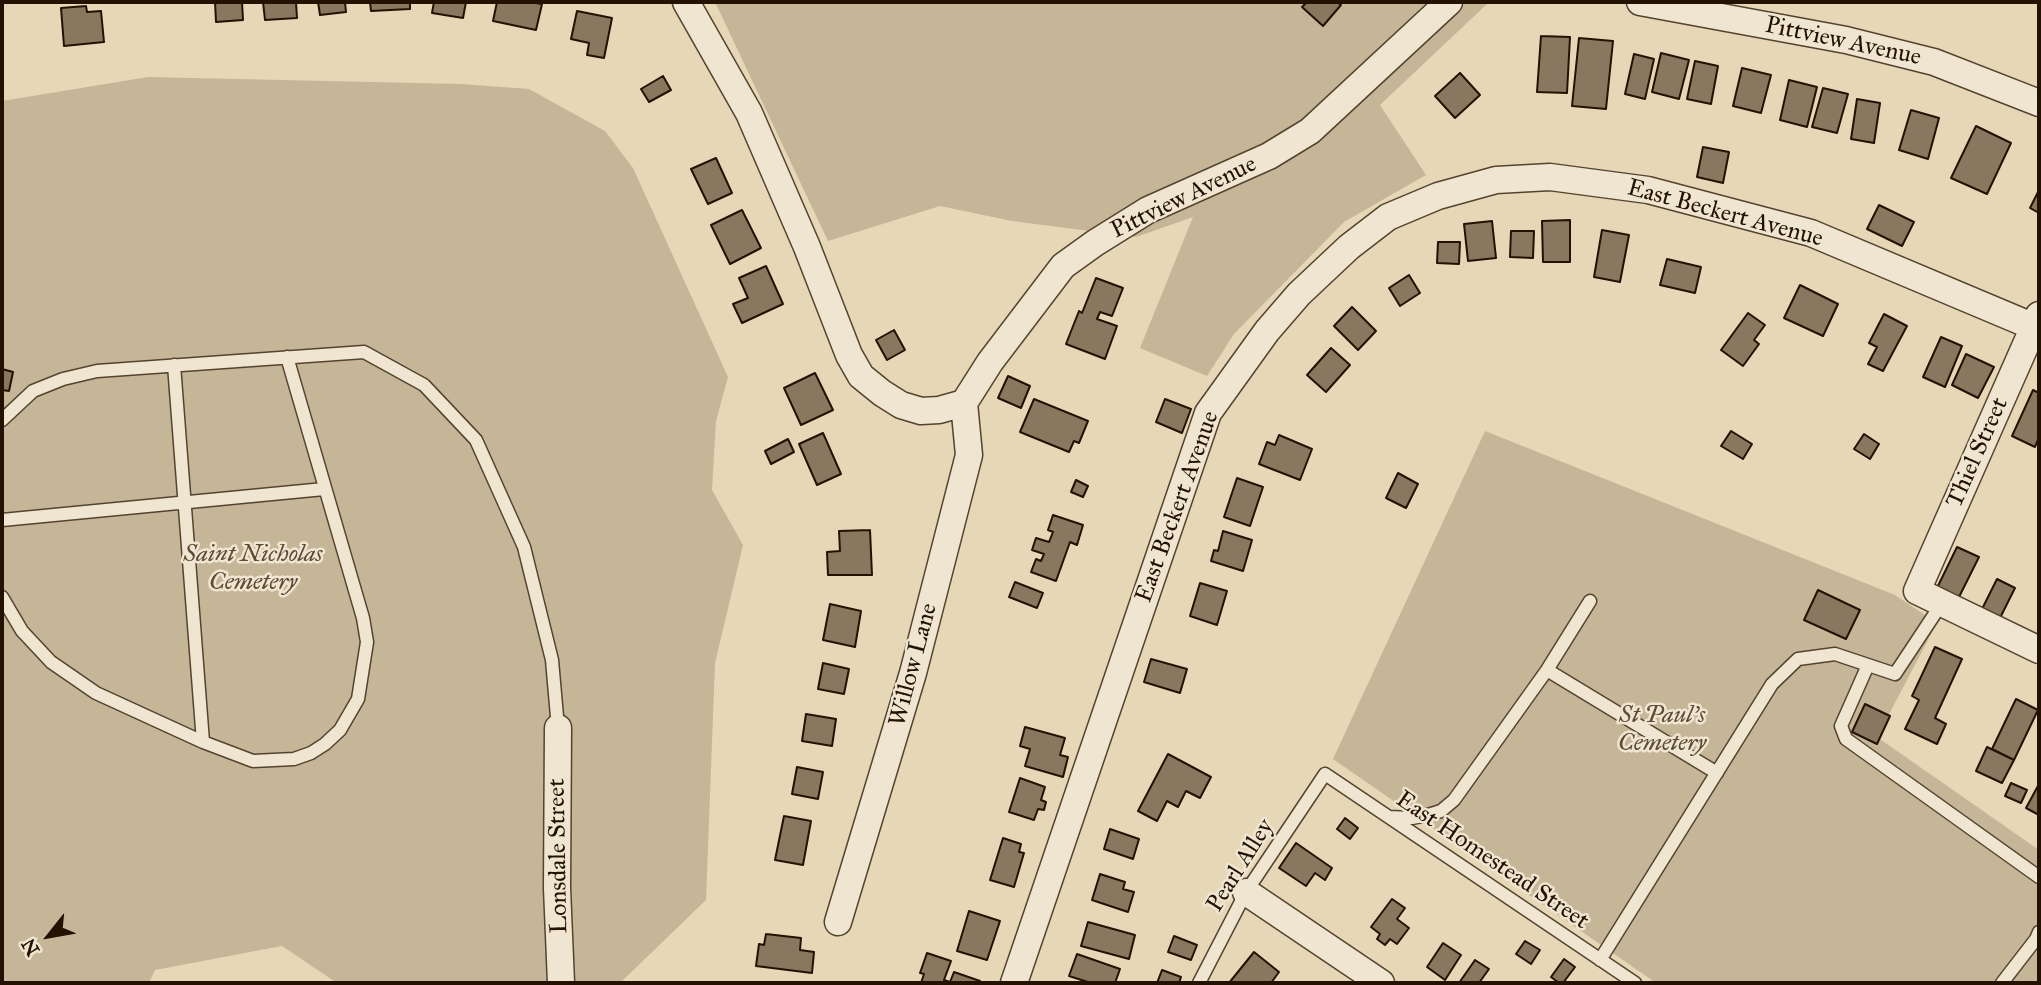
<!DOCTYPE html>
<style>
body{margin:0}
#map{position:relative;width:2041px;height:985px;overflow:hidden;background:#e6d7b7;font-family:"IM FELL Great Primer",serif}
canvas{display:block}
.frame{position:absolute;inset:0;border:4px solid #231200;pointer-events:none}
.north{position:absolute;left:14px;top:901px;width:70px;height:70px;-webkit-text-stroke:5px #efe5d0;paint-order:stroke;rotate:239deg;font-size:19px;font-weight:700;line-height:28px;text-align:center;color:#231200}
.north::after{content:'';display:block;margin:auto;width:24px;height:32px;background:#231200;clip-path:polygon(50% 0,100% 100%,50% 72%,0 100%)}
</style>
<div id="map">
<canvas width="2041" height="985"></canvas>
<div class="frame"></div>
<div class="north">N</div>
</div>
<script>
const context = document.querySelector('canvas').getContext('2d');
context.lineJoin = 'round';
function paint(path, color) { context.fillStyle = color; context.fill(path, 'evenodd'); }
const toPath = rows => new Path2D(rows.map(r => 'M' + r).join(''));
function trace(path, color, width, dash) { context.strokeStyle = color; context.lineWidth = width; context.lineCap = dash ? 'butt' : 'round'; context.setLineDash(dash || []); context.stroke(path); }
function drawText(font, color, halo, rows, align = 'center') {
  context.font = font + ' "IM FELL Great Primer",serif'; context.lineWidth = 5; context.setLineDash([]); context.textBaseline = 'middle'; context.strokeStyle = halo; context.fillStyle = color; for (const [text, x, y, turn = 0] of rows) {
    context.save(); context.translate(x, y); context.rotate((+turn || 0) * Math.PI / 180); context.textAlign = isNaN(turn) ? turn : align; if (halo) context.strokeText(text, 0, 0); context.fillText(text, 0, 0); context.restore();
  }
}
const green = toPath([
 [715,2,1486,2,1487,4,1380,105,1426,175,1344,222,1234,334,1207,376,1140,348,1193,217,1136,237,1012,221,940,206,828,241],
 [148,77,461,84,529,89,605,131,633,168,728,377,716,421,712,490,743,545,715,663,706,900,620,983,337,983,282,946,155,970,149,983,2,983,2,101],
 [1485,431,1895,595,1937,623,1877,737,2039,850,2039,983,1656,983,1333,759]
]);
const building = toPath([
 [215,2,242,2,243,20,216,22,215,2],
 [263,2,296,2,297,18,265,20,263,2],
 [318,2,345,2,346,12,320,15,318,2],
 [370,2,410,2,410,9,371,11,370,2],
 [434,2,466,2,463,18,432,13,434,2],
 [497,2,529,2,542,4,536,30,493,21,497,2],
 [1307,2,1337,2,1341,5,1323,26,1302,7,1307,2],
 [86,6,87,12,101,11,104,42,64,46,61,8,86,6],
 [577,11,612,18,604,58,587,55,589,43,571,39,577,11],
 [1541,36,1570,37,1567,93,1537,92,1541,36],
 [1579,38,1613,41,1606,109,1572,106,1579,38],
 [1661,53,1689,60,1679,99,1652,92,1661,53],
 [1634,54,1654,59,1645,99,1625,94,1634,54],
 [1695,61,1718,66,1711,104,1687,99,1695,61],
 [1742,68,1771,75,1761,113,1733,106,1742,68],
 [1460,73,1480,95,1455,118,1435,96,1460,73],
 [663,76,671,90,649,102,641,89,663,76],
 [1789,80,1817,87,1807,127,1780,120,1789,80],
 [1823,88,1848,94,1837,133,1812,127,1823,88],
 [1857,99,1880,103,1874,143,1851,139,1857,99],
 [1911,110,1939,118,1928,159,1899,150,1911,110],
 [1976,126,2011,143,1987,194,1951,178,1976,126],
 [1703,147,1729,152,1723,183,1697,177,1703,147],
 [716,158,732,193,708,204,691,169,716,158],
 [2039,190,2039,213,2030,208,2039,190],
 [1879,205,1914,222,1902,246,1867,229,1879,205],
 [742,210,761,248,730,264,711,225,742,210],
 [1570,220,1570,262,1543,262,1542,221,1570,220],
 [1492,221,1496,258,1468,261,1464,224,1492,221],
 [1602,230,1629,235,1620,282,1594,277,1602,230],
 [1511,231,1534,231,1533,258,1510,257,1511,231],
 [1438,242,1460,242,1459,264,1437,263,1438,242],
 [1667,259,1701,267,1695,293,1660,285,1667,259],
 [766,266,783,304,742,323,733,304,748,298,739,278,766,266],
 [1409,275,1420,293,1400,306,1389,288,1409,275],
 [1096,278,1123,288,1112,316,1100,312,1097,319,1117,326,1105,359,1066,344,1079,311,1082,313,1096,278],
 [1800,285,1838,304,1823,336,1784,318,1800,285],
 [1352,307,1376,331,1358,350,1334,326,1352,307],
 [1748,313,1765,325,1754,340,1759,344,1743,366,1721,350,1748,313],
 [1884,314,1907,326,1883,371,1868,364,1877,347,1869,343,1884,314],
 [894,330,905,350,887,360,876,340,894,330],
 [1941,337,1962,346,1945,387,1923,377,1941,337],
 [1331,348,1350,365,1326,392,1307,375,1331,348],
 [1966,354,1994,367,1978,398,1952,385,1966,354],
 [2,369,13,372,9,391,2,390,2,369],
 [815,373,833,410,801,425,784,388,815,373],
 [1008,376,1030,386,1021,408,998,398,1008,376],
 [2033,390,2039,393,2039,437,2035,447,2012,436,2033,390],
 [1034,399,1088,421,1079,443,1074,441,1069,452,1020,432,1034,399],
 [1165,399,1191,409,1182,433,1156,422,1165,399],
 [1731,431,1752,444,1743,459,1721,446,1731,431],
 [823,433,841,474,817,485,799,444,823,433],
 [1864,434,1879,444,1870,459,1854,449,1864,434],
 [1279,435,1312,449,1300,480,1259,464,1267,442,1275,445,1279,435],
 [788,439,794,452,771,464,765,451,788,439],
 [1398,473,1418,484,1406,508,1386,498,1398,473],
 [1237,478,1263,487,1250,526,1224,517,1237,478],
 [1076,480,1088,486,1083,497,1071,492,1076,480],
 [1053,515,1083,525,1077,545,1070,542,1056,581,1031,572,1036,559,1041,561,1044,554,1032,550,1036,538,1049,542,1053,532,1048,530,1053,515],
 [870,530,872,575,828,575,827,552,840,551,839,531,870,530],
 [1223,531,1252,540,1243,571,1211,561,1214,550,1218,551,1223,531],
 [1957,547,1979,557,1958,599,1937,588,1957,547],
 [1997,579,2015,588,2000,618,1982,609,1997,579],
 [1015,582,1043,593,1037,608,1009,597,1015,582],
 [1200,583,1227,591,1217,625,1190,616,1200,583],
 [1818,590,1860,610,1846,639,1804,620,1818,590],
 [830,604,861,611,855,647,823,640,830,604],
 [1935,647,1962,659,1935,718,1946,724,1937,744,1905,729,1919,700,1912,696,1935,647],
 [1151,659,1187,669,1180,693,1144,682,1151,659],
 [823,663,849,669,844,694,818,689,823,663],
 [2016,699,2038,710,2014,760,1992,749,2016,699],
 [1865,704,1890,716,1877,744,1852,732,1865,704],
 [806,714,836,719,832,746,802,741,806,714],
 [1025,727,1065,738,1060,755,1068,757,1063,777,1025,766,1030,749,1020,746,1025,727],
 [1987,747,2014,760,2002,783,1976,771,1987,747],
 [1168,754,1211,777,1200,798,1186,791,1178,807,1167,801,1157,821,1138,811,1168,754],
 [797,767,823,772,818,799,792,794,797,767],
 [1020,778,1045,787,1041,800,1046,802,1044,810,1038,809,1034,820,1009,812,1020,778],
 [2011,783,2027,790,2021,803,2005,796,2011,783],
 [2039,784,2039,815,2026,808,2039,784],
 [784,816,811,821,803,865,775,860,784,816],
 [1345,818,1358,828,1350,839,1337,829,1345,818],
 [1110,829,1139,839,1133,859,1104,849,1110,829],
 [1003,838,1021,844,1019,852,1024,853,1014,887,990,880,1003,838],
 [1296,843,1332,868,1325,880,1315,873,1306,886,1279,868,1296,843],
 [1100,874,1125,882,1123,889,1134,892,1128,912,1092,900,1100,874],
 [1392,899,1405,908,1397,919,1409,928,1397,944,1390,939,1385,945,1377,939,1380,934,1371,927,1392,899],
 [969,911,1000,921,987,960,957,951,969,911],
 [1088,922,1135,935,1129,959,1081,946,1088,922],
 [766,934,801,938,800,950,814,952,812,973,756,966,759,944,764,945,766,934],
 [1174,936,1197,945,1191,960,1168,952,1174,936],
 [1525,941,1540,950,1531,964,1516,954,1525,941],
 [1443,943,1461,955,1445,980,1427,967,1443,943],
 [1254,952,1279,972,1271,983,1229,983,1254,952],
 [927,953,951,961,944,980,950,982,954,972,980,981,979,983,921,983,924,974,920,973,927,953],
 [1077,954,1120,969,1115,983,1091,983,1069,976,1077,954],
 [1564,959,1575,967,1563,983,1559,983,1551,977,1564,959],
 [1475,960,1489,969,1479,983,1459,983,1475,960],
 [1162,970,1181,977,1179,983,1157,983,1162,970]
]);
const lane = toPath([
 [174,365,203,742],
 [2,420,33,391,63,379,97,371,364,352,424,385,476,440,524,547,552,660,558,728],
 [2,520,324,489],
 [2,597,22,631,51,662,96,693,203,742,253,761,294,759,311,753,325,744,340,730,358,699,367,642,363,618,287,357],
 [1868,665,1841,726,1846,739,2039,877],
 [1547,670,1717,773],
 [1390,817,1412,818,1428,815,1441,811,1454,800,1547,670,1590,601],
 [1600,960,1772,684,1798,659,1835,654,1895,674,1942,603],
 [1199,983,1246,892,1325,774,1635,983],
 [2002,983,2036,939,2039,932]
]);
const street = toPath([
 [686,2,749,113,807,247,849,355,861,376,882,393,901,405,921,411,939,410,964,403,990,362,1063,266,1095,243,1148,210,1269,156,1310,131,1449,2],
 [1640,2,1846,40,1934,62,2039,103],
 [2039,315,1917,591,2039,650],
 [558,728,557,888,561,983],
 [1246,892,1381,983],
 [838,922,913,673,969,455,964,403],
 [1014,983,1208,413,1267,331,1299,294,1349,247,1388,217,1438,196,1496,180,1550,177,1648,190,1811,233,2039,329]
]);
const streetNames = [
 ["Pittview Avenue",1843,42,12],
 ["Pittview Avenue",1184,198,-26],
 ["East Beckert Avenue",1725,214,15],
 ["Thiel Street",1978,453,-66],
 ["East Beckert Avenue",1178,507,-70],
 ["Willow Lane",914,665,-75],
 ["Lonsdale Street",559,856,-91],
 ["East Homestead Street",1492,861,34],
 ["Pearl Alley",1241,866,-58]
];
const parkNames = [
 ["Saint Nicholas",253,555],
 ["Cemetery",253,583],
 ["St Paul's",1662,716],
 ["Cemetery",1662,744]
];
paint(green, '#c5b698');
paint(building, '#88785f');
trace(building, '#231200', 2);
trace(lane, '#54432e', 15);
trace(street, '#54432e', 29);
trace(lane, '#efe5d0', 12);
trace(street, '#efe5d0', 26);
drawText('24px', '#231200', '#efe5d0', streetNames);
drawText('italic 24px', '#5c4b35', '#efe5d0', parkNames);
</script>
